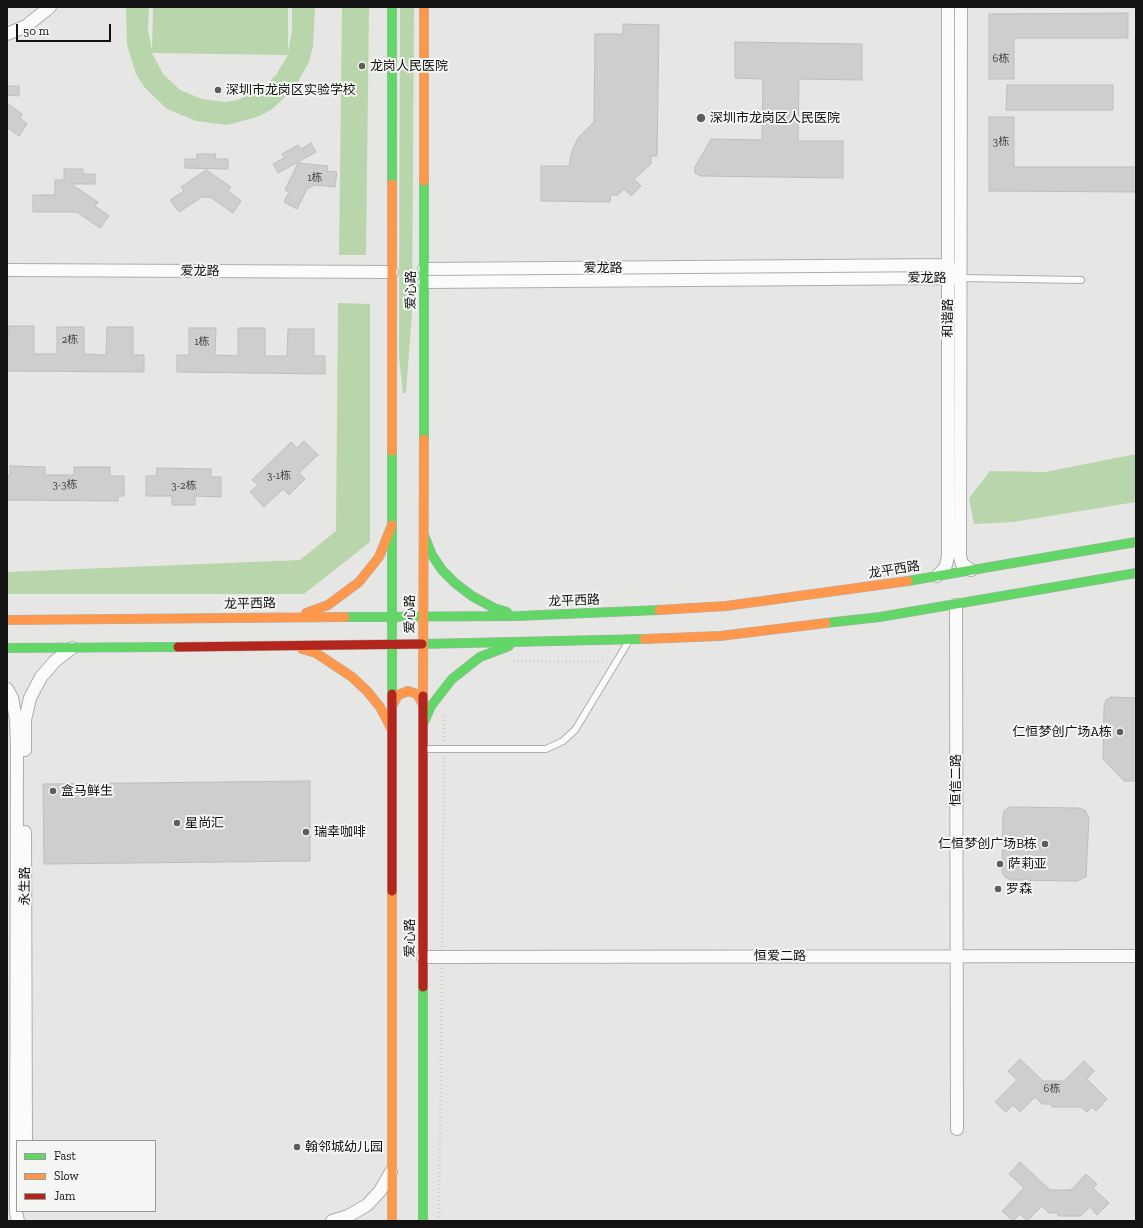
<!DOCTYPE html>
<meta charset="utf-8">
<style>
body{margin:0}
#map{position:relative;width:1143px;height:1228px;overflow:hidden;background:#e6e7e5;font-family:"Zilla Slab",serif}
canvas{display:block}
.frame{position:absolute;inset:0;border:8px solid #121312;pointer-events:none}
.legend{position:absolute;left:16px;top:1140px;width:140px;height:72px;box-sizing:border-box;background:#f3f6f2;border:1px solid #999b98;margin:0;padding:5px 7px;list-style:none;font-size:12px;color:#121312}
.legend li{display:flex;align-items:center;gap:8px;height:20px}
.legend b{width:20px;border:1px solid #999b98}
.scale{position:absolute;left:16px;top:24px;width:95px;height:18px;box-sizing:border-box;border:2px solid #121312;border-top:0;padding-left:5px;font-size:12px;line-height:14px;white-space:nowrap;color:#121312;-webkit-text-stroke:3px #f3f6f2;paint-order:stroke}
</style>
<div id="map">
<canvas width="1143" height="1228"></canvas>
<div class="frame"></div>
<ul class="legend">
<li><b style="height:5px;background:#63d668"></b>Fast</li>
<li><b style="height:5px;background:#ff974d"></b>Slow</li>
<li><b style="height:5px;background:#b3261e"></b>Jam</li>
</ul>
<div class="scale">50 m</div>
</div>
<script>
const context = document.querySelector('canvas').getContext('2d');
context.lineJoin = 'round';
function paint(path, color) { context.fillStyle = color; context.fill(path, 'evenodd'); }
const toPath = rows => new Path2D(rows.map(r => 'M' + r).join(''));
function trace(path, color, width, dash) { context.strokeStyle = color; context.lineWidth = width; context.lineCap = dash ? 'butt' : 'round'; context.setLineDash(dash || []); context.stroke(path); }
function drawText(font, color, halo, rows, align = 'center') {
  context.font = font + ' "Zilla Slab","Noto Sans SC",serif'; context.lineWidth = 4; context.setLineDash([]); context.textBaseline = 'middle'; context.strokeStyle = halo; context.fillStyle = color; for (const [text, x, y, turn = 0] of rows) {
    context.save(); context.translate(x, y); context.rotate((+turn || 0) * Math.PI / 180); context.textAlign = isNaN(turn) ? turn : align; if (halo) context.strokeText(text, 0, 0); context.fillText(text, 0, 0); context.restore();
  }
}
const green = toPath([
 [126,7,149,7,148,30,152,51,153,7,288,7,288,52,292,31,292,7,315,7,313,47,309,62,294,89,271,110,257,117,227,125,196,121,167,109,145,88,136,74,127,45],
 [152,53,287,55,288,55,276,75,259,91,237,100,225,102,202,99,180,90,163,74],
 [342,7,369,7,366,255,339,255],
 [400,7,414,7,412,313,406,393,403,393,399,356],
 [338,303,370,304,370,542,304,594,7,594,7,572,300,560,336,531],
 [1136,454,1136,502,1013,522,974,524,969,498,990,471,1045,472]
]);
const building = toPath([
 [1128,13,1128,38,1014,38,1014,79,989,79,989,14,1128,13],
 [623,24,659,25,657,156,651,156,651,164,634,179,641,186,631,196,624,189,618,195,611,195,610,202,541,201,541,166,569,166,572,151,578,138,594,122,595,34,623,34,623,24],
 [735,42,862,44,862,80,799,79,798,141,843,141,843,178,700,176,695,173,695,167,711,139,762,140,763,79,735,78,735,42],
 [1007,85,1113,85,1113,110,1006,110,1007,85],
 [7,86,19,86,19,96,7,95,7,86],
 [7,103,22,114,20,118,27,124,19,136,7,127,7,103],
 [989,117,1014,117,1014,167,1136,167,1136,192,989,191,989,117],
 [311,143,316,152,278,173,273,164,284,158,282,154,298,145,301,149,311,143],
 [197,154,216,154,215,159,228,159,228,169,185,168,185,159,197,159,197,154],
 [298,163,328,166,327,171,337,172,335,187,315,185,307,189,297,209,284,202,289,192,285,190,298,163],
 [64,169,83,169,83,174,95,174,95,184,71,184,98,202,95,206,109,216,100,228,77,212,33,212,33,195,55,195,55,180,64,180,64,169],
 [206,170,231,187,228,191,241,201,233,213,210,197,202,197,179,212,170,200,184,191,181,187,206,170],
 [8,326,34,326,34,354,57,354,57,327,84,327,84,354,106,355,107,327,133,327,133,355,144,355,144,372,7,371,8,326],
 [189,328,216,328,215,355,238,356,238,328,265,328,265,356,287,356,288,329,314,329,314,356,325,356,325,374,177,372,177,355,189,355,189,328],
 [304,441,318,455,299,473,305,479,289,495,283,489,264,507,250,492,258,485,252,480,291,442,297,448,304,441],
 [10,466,45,467,45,475,74,475,74,467,110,467,110,476,124,476,124,496,118,496,118,501,7,500,7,475,10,475,10,466],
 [157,468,211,469,211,477,221,477,221,497,195,496,195,505,172,505,172,496,146,496,146,476,156,476,157,468],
 [1111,697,1136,698,1136,781,1124,781,1103,759,1104,706,1106,700,1111,697],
 [310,781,310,861,44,864,43,784,310,781],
 [1010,807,1079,808,1085,810,1089,818,1086,877,1077,881,1012,880,1006,878,1002,873,1003,817,1004,811,1010,807],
 [1020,1059,1043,1081,1064,1081,1084,1061,1094,1071,1087,1079,1107,1099,1096,1111,1092,1107,1087,1112,1081,1107,1052,1107,1052,1104,1042,1104,1035,1097,1020,1112,1013,1105,1006,1112,995,1102,1017,1080,1008,1071,1020,1059],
 [1020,1162,1050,1190,1071,1190,1086,1174,1097,1184,1093,1188,1109,1203,1097,1215,1090,1207,1081,1216,1058,1216,1058,1213,1049,1213,1042,1206,1027,1221,1020,1214,1013,1221,1002,1211,1024,1188,1009,1174,1020,1162]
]);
const path = toPath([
 [514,661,605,662],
 [444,741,445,714],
 [442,947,444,758],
 [439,1221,442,968]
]);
const lane = toPath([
 [961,278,1081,280],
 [425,749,546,749,563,741,575,730,627,644]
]);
const street = toPath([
 [961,7,960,557,962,564,971,570],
 [7,34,26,26,50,7],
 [424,269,948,265,953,270],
 [7,270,392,272],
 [424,282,955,278],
 [937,576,945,568,948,557,948,7],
 [956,605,957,1129],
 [7,689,12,698,16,720,17,743,16,1212,18,1221],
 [25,750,25,720,30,698,41,677,55,661,72,648],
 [25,832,26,1141],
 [423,957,1136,956],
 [332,1221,348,1216,367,1205,380,1191,391,1172]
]);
const fast = toPath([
 [392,7,392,184],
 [424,439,424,181],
 [392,451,392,694],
 [424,535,432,555,442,570,455,583,472,596,494,608,507,612],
 [908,581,1136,542],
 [345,617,518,616,659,610],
 [826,623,880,617,1136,573],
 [422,644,644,639],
 [7,648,178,647],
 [424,722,431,706,452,679,480,657,509,646],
 [423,1221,423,987]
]);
const slow = toPath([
 [424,181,424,7],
 [392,184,392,451],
 [659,610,726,606,908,581],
 [306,613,328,605,359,582,379,557,392,525],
 [7,620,345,617],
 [644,639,720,636,826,623],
 [302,649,316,653,352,677,367,691,380,707,391,728],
 [423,696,424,439],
 [392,706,398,695,408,691,417,694,424,706],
 [392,891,392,1221]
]);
const jam = toPath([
 [178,647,422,644],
 [392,694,392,891],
 [423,987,423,696]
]);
const markers = [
 [362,66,4,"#5c5d5c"],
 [218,90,4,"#5c5d5c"],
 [701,118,5,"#5c5d5c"],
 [1120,732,4,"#5c5d5c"],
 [53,791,4,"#5c5d5c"],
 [177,823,4,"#5c5d5c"],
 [306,832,4,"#5c5d5c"],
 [1045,844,4,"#5c5d5c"],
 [1000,864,4,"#5c5d5c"],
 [998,889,4,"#5c5d5c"],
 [297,1147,4,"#5c5d5c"]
];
const numberNames = [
 ["6栋",1001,59],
 ["3栋",1001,142],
 ["1栋",315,178],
 ["2栋",70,340],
 ["1栋",202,342],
 ["3-1栋",279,476],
 ["3-3栋",65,485],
 ["3-2栋",184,486],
 ["6栋",1052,1089]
];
const poiNames = [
 ["龙岗人民医院",370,66],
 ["深圳市龙岗区实验学校",226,90],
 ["深圳市龙岗区人民医院",710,118],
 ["仁恒梦创广场A栋",1112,732,"right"],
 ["盒马鲜生",61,791],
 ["星尚汇",185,823],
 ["瑞幸咖啡",314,832],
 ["仁恒梦创广场B栋",1037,844,"right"],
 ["萨莉亚",1008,864],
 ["罗森",1006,889],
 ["翰邻城幼儿园",305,1147]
];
const streetNames = [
 ["爱龙路",603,268],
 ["爱龙路",200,271],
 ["爱龙路",927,278],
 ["爱心路",411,290,-90],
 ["和谐路",948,318,-90],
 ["龙平西路",894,570,-9],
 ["龙平西路",574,601,-2],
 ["龙平西路",250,604,-1],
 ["爱心路",410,614,-90],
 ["恒信二路",956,780,-90],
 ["永生路",25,886,-90],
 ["爱心路",410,938,-90],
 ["恒爱二路",780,956]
];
paint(green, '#b9d5ab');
paint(building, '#cecfcd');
trace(building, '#bdbebc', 1);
trace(lane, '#adaeac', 8);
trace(street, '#adaeac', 14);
trace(fast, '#adaeac', 10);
trace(slow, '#adaeac', 10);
trace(jam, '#adaeac', 10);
trace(path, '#cccdcc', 2.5, [1, 3]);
trace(lane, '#fbfbfb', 6);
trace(street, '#fbfbfb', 12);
trace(fast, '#63d668', 9);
trace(slow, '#ff974d', 9);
trace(jam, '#b3261e', 9);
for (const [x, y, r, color] of markers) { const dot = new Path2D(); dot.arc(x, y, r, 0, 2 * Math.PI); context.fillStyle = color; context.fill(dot); trace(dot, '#f3f6f2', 1.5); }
drawText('11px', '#434443', null, numberNames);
drawText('13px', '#121312', '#f3f6f2', poiNames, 'left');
drawText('13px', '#121312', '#f3f6f2', streetNames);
</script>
